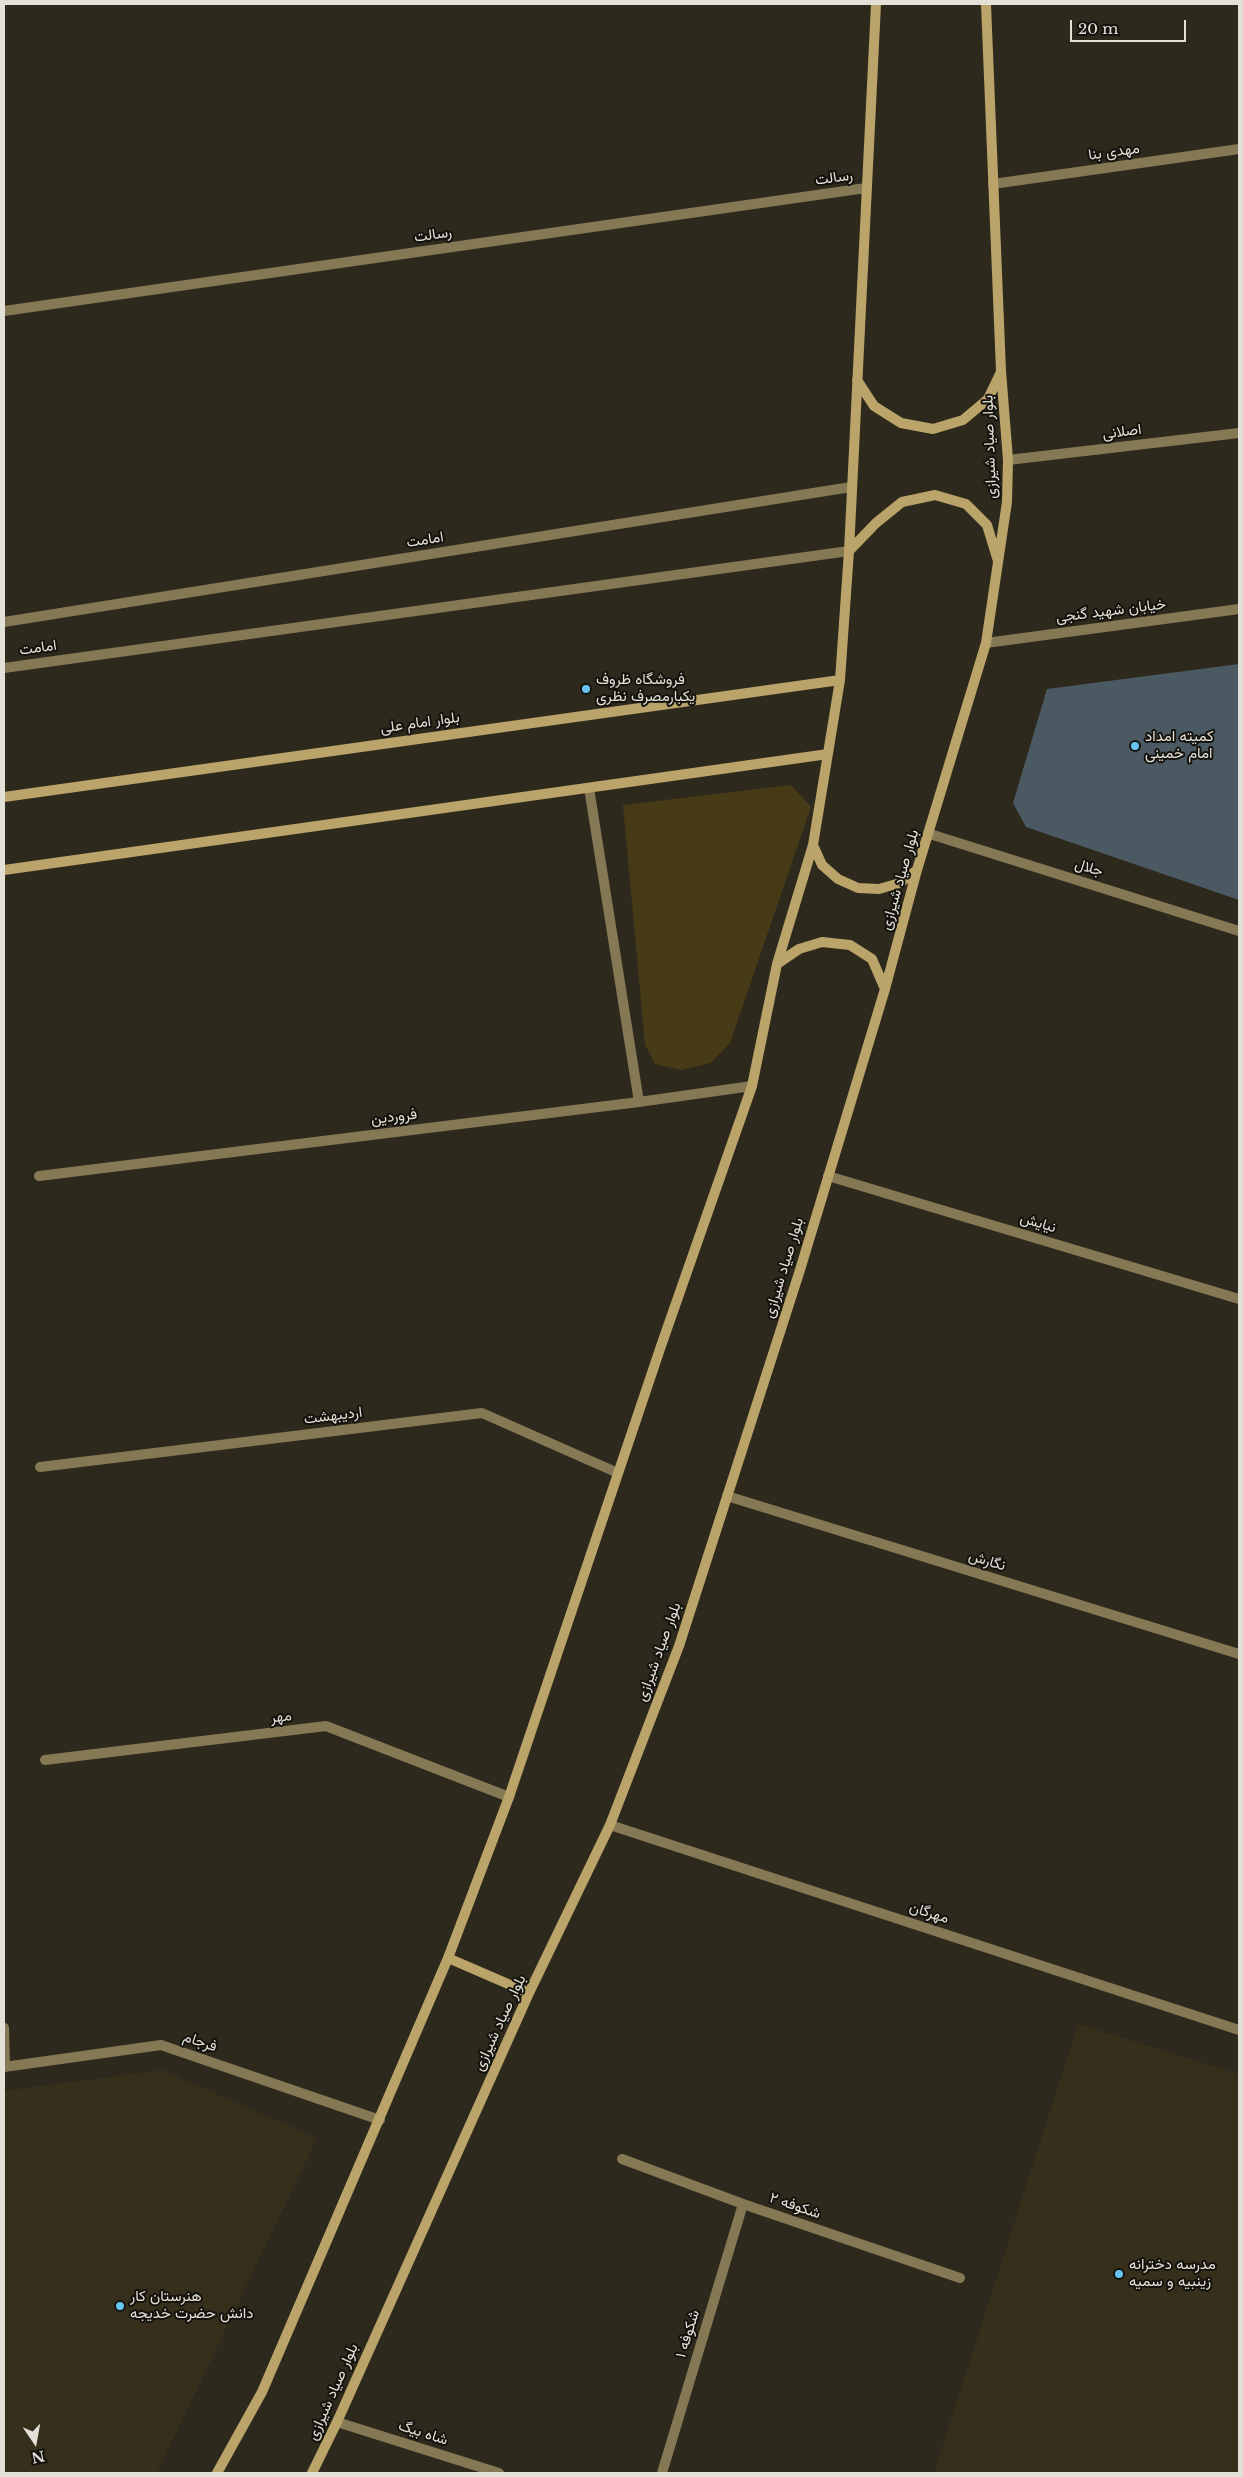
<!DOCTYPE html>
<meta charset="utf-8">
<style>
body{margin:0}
#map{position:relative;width:1243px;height:2477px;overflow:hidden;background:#2e291d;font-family:"Libre Baskerville",serif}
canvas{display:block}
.frame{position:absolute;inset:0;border:5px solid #e3e0d8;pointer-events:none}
.north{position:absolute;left:10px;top:2417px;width:50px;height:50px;-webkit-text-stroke:4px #14120d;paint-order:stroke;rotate:168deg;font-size:14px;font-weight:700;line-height:20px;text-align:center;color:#e3e0d8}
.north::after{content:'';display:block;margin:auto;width:18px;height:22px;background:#e3e0d8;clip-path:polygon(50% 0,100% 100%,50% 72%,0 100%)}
.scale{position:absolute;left:1070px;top:20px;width:116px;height:22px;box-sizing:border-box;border:2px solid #e3e0d8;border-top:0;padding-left:6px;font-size:15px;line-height:18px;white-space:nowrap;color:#e3e0d8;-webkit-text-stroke:4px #14120d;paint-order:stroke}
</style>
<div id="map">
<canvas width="1243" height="2477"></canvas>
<div class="frame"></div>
<div class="north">N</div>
<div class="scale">20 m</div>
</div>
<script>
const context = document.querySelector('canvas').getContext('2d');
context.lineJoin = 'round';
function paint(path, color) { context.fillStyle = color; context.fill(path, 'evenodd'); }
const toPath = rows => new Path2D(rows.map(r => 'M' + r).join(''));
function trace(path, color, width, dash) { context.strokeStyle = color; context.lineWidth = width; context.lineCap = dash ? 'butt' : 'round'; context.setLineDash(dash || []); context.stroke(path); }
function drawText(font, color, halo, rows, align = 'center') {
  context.font = font + ' "Libre Baskerville",Vazirmatn,serif'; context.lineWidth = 4; context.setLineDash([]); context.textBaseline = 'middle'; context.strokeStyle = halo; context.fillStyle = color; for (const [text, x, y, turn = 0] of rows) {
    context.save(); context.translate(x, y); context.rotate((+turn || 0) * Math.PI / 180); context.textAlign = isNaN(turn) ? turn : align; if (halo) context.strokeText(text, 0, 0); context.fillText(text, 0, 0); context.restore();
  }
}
const built = toPath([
 [1078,2024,1239,2074,1239,2473,934,2473],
 [162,2070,317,2138,157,2473,4,2473,4,2091]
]);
const green = toPath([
 [791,785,811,807,730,1043,711,1063,681,1070,655,1064,645,1045,623,805]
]);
const building = toPath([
 [1239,664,1239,900,1026,827,1013,803,1047,689]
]);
const lane = toPath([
 [589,788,639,1102],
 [622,2159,743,2204,960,2278]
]);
const street = toPath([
 [993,184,1239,149],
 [4,311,866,188],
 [1008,460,1239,433],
 [4,622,851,487],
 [986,643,1239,609],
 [4,668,849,551],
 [930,834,1239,931],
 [39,1176,639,1102,752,1086],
 [828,1176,1239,1299],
 [40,1467,482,1413,618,1473],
 [727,1496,1239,1654],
 [45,1760,326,1726,509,1797],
 [610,1825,1239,2030],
 [4,2028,5,2067],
 [4,2067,161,2045,380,2120],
 [337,2422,499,2473],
 [662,2473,743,2204]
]);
const secondary = toPath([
 [857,380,874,406,901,423,933,429,963,420,988,399,1001,372],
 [849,551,876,523,902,502,935,495,966,504,987,525,998,561],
 [4,797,840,680],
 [813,845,822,865,838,879,858,888,879,889,900,883,917,870],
 [4,870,828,754],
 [777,964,799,949,822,942,850,945,872,959,885,989],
 [448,1958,529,1993],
 [217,2473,262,2392,448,1958,509,1797,661,1346,752,1086,777,964,813,845,840,680,849,551,876,4],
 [312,2473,337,2422,529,1993,610,1825,679,1646,800,1270,885,989,917,870,986,643,1007,502,1008,460,1001,371,986,4]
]);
const markers = [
 [586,689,5,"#68c4f0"],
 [1135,746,5,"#68c4f0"],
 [1119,2274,5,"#68c4f0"],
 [120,2306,5,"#68c4f0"]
];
const streetNames = [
 ["مهدی بنا",1114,152,-8],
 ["رسالت",834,178,-8],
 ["رسالت",433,235,-8],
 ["اصلانی",1122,432,-7],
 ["بلوار صیاد شیرازی",990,447,-92],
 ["امامت",425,540,-9],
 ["خیابان شهید گنجی",1111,611,-7],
 ["امامت",38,648,-8],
 ["بلوار امام علی",420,723,-8],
 ["جلال",1089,868,17],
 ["بلوار صیاد شیرازی",900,880,-74],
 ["فروردین",394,1117,-7],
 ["نیایش",1038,1223,17],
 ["بلوار صیاد شیرازی",784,1268,-73],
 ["اردیبهشت",333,1416,-7],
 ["نگارش",987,1561,17],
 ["بلوار صیاد شیرازی",659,1652,-70],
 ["مهر",281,1717,-7],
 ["مهرگان",929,1913,18],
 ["بلوار صیاد شیرازی",500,2023,-65],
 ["فرجام",200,2042,19],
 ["شکوفه ۲",795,2206,19],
 ["شکوفه ۱",688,2334,-73],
 ["بلوار صیاد شیرازی",333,2392,-66],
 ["شاه بیگ",423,2433,18]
];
const poiNames = [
 ["فروشگاه ظروف",596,680],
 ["یکبارمصرف نظری",596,697],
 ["کمیته امداد",1145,737],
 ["امام خمینی",1145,754],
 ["مدرسه دخترانه",1129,2265],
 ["زینبیه و سمیه",1129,2282],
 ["هنرستان کار",130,2297],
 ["دانش حضرت خدیجه",130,2314]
];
paint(built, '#362f1c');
paint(green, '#473a17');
paint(building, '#4a5962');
trace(lane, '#857854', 10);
trace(street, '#857854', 10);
trace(secondary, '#baa469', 10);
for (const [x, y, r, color] of markers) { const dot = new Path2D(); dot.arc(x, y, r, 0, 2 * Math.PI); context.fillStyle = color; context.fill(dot); trace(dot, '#14120d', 2); }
drawText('15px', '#e3e0d8', '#14120d', streetNames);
drawText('15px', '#e3e0d8', '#14120d', poiNames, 'left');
</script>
